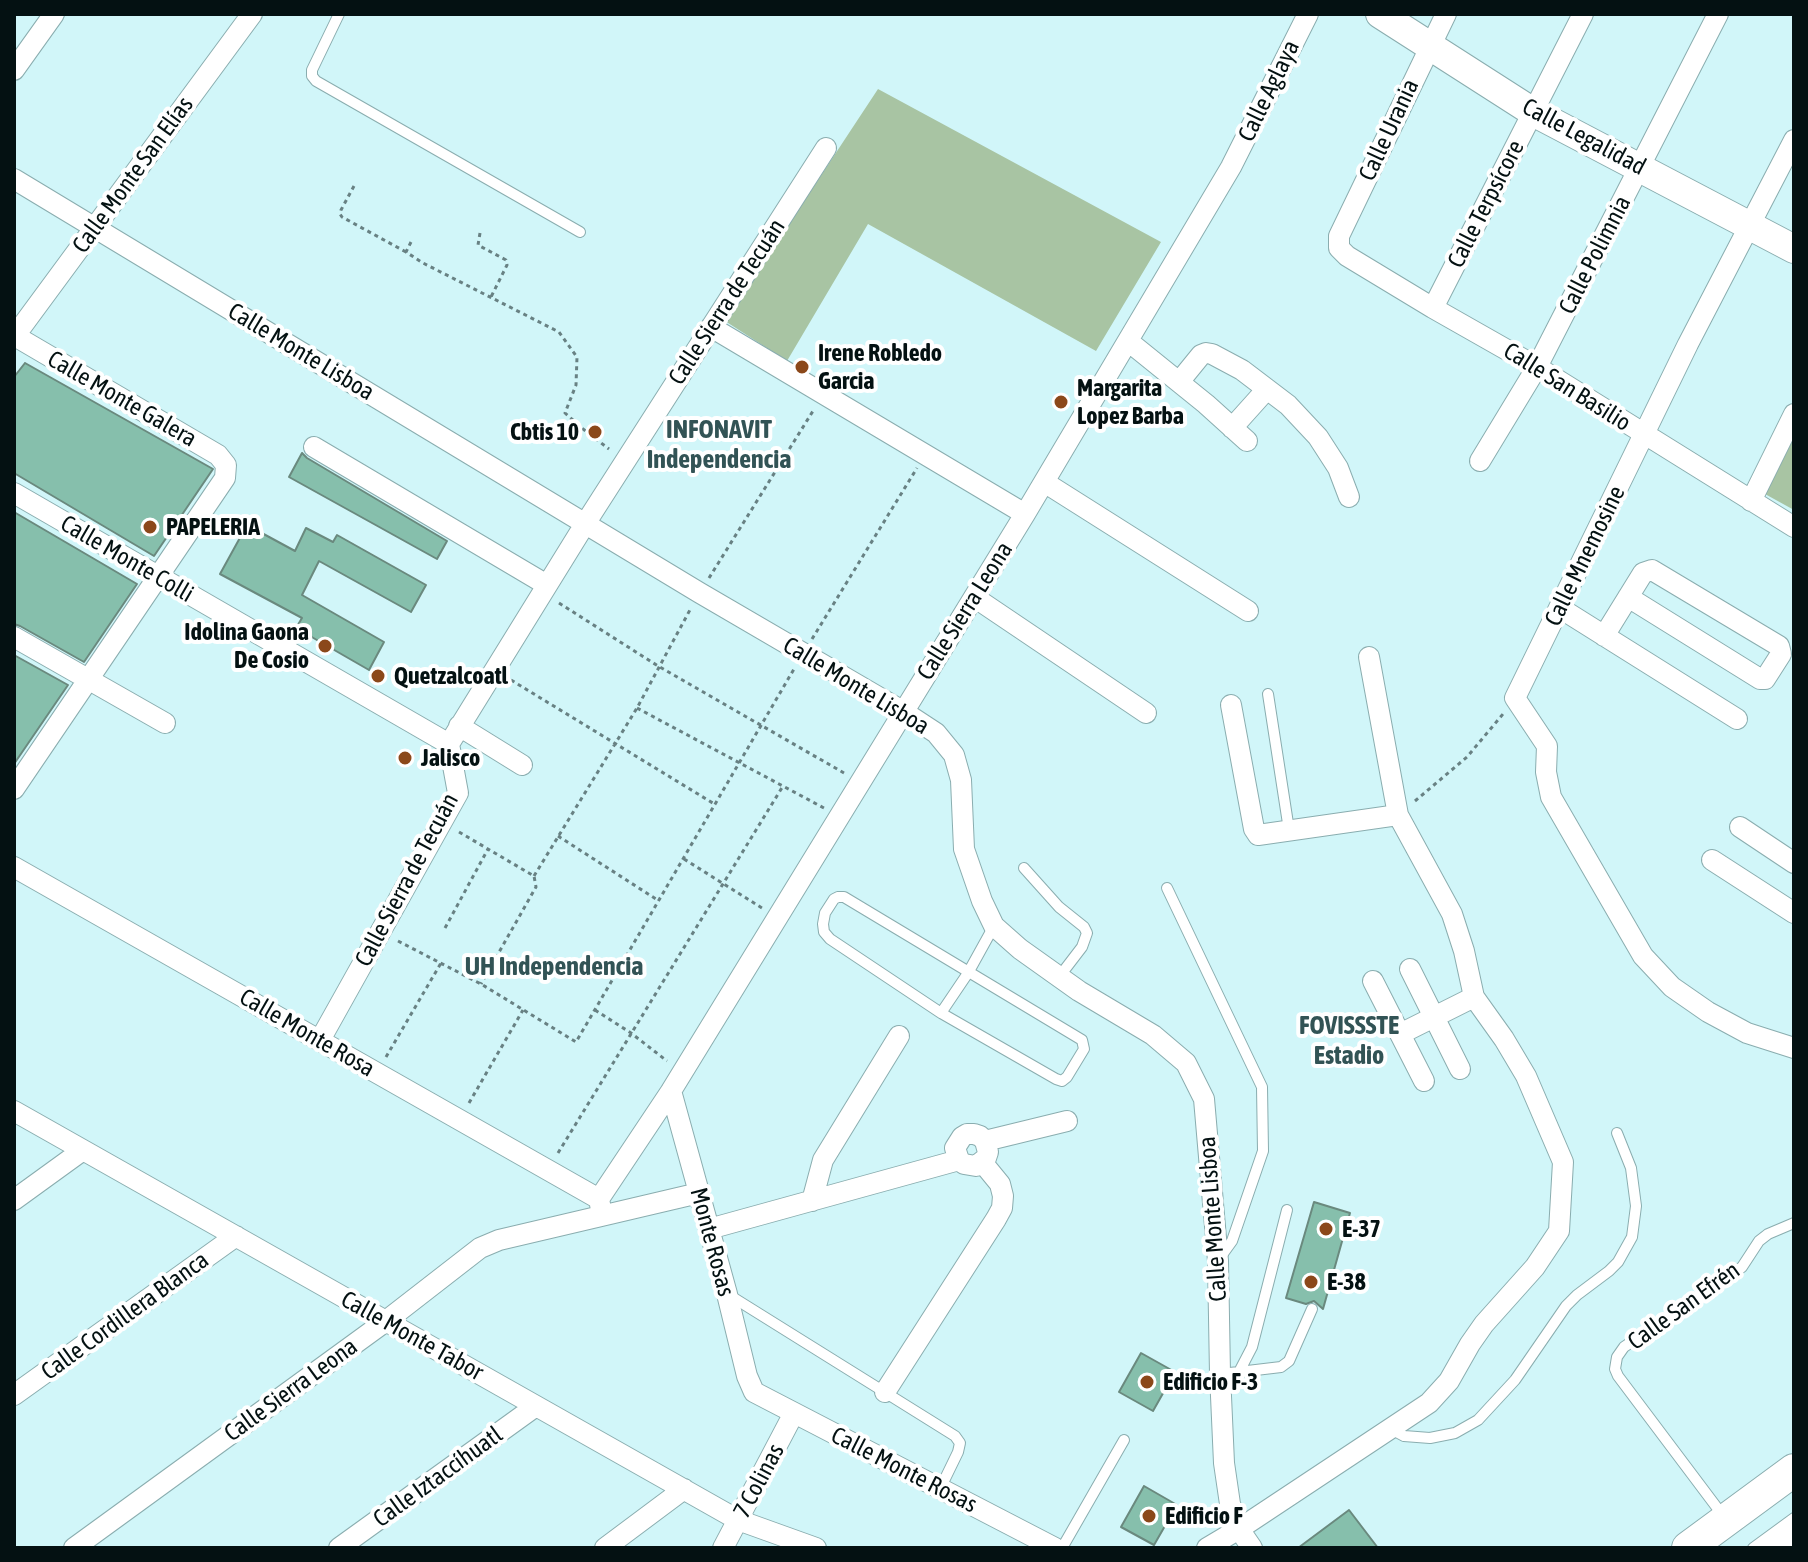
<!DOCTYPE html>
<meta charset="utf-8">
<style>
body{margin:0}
#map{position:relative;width:1808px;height:1562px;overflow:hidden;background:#d1f6f9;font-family:"Asap Condensed",sans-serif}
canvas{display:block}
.frame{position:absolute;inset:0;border:16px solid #041112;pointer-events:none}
</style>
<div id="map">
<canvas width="1808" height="1562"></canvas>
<div class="frame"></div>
</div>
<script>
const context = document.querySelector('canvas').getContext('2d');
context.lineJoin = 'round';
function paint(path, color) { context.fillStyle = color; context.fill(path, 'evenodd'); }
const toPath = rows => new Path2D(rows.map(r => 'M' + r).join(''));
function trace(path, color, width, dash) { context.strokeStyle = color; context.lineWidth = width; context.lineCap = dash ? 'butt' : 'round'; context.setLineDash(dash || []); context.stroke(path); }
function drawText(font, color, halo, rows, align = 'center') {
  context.font = font + ' "Asap Condensed",sans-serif'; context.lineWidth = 8; context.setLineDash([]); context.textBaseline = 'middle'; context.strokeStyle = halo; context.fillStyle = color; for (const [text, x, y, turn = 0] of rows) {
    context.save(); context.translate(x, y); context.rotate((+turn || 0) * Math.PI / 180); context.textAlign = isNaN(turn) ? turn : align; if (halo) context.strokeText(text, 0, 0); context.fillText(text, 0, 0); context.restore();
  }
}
const green = toPath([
 [878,89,1161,242,1096,351,868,224,787,361,725,321],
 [1794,433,1794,510,1765,494]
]);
const building = toPath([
 [25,363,213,469,154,556,14,473,14,377,25,363],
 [302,453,307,458,447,541,437,559,289,477,302,453],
 [14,512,137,584,84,662,20,626,14,624,14,512],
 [247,525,295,551,306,528,333,542,337,535,426,585,411,612,319,561,302,595,384,642,369,670,296,628,302,618,220,574,247,525],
 [14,655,68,685,14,764,14,655],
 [1314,1202,1350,1213,1323,1309,1314,1301,1306,1304,1286,1298,1314,1202],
 [1141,1353,1175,1372,1153,1411,1119,1392,1141,1353],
 [1144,1486,1177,1505,1154,1545,1121,1527,1144,1486],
 [1349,1510,1378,1548,1298,1548,1349,1510]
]);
const path = toPath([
 [354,186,341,210,340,214,342,217,406,252],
 [480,233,478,245,506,260,507,265,491,297],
 [411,242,406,252,423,263,559,332,577,357,576,385,565,413,583,429,609,449],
 [709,578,813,411],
 [559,603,658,666,844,773],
 [812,639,917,468],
 [511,680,716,805],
 [637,708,824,808],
 [1415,801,1467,757,1503,714],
 [459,832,534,876,536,887,481,984],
 [558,836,659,901],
 [684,859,762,908],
 [534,876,637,708,691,608],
 [445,928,488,849],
 [398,941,481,984,576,1042,794,669],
 [595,1010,631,1033,667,1061],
 [386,1057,441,963],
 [469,1103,523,1010],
 [558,1153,783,786]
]);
const lane = toPath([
 [339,14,312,70,312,76,316,81,580,232],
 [1268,694,1289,830],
 [1024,868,1059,907,1084,927,1087,933,1082,947,1059,977],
 [1167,888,1262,1087,1263,1151,1232,1241,1219,1259],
 [838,897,844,897,1082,1040,1084,1049,1067,1077,1062,1081,1056,1079,941,1013,830,939,824,932,823,924,825,913,834,899,838,897],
 [941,1013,968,973,994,926],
 [729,1295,955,1436,960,1443,958,1452,940,1489],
 [1239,1372,1281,1367,1289,1361,1312,1309],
 [1220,1374,1239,1372,1252,1347,1287,1210],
 [1391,1429,1404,1436,1430,1438,1455,1433,1478,1420,1515,1380,1566,1306,1577,1295,1609,1271,1618,1262,1632,1237,1636,1206,1631,1168,1617,1133],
 [1724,1517,1618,1376,1615,1369,1617,1357,1624,1347,1742,1267,1759,1241,1768,1234,1794,1223],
 [1062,1548,1124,1440],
 [1753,1548,1794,1518]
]);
const street = toPath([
 [1446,14,1339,236,1339,248,1347,256,1433,308,1537,367,1794,527],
 [14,70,54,14],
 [1794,140,1688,344,1515,698,1547,746,1546,772,1551,797,1643,956,1672,987,1708,1012,1747,1033,1794,1048],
 [14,179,700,593,904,712,936,733,954,755,961,780,964,849,982,901,994,926,1020,949,1079,991,1153,1035,1186,1063,1204,1099,1218,1261,1220,1374,1224,1463,1230,1504,1239,1529,1252,1548],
 [1433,308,1583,14],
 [711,327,1025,514],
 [14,337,252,14],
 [1128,341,1206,404,1247,441],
 [1179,382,1201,355,1206,353,1212,354,1242,370,1288,405,1318,437,1338,468,1349,497],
 [1232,428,1267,389],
 [314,447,547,585],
 [1480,461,1537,367,1718,14],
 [1044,482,1248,611],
 [14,493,449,744],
 [1751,501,1794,414],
 [974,597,1146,713],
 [1560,608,1737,719],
 [1604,636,1643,573,1652,570,1779,646,1781,654,1765,679,1760,679,1628,597],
 [14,637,165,723],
 [1231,705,1254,829,1258,835,1398,815],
 [459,726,522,765],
 [14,789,225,478,226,465,218,455,15,336],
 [1740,827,1794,863],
 [1712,860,1794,913],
 [14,867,599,1199],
 [1410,969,1460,1069],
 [1373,981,1424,1081],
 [1400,1034,1474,997],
 [320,1040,458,793,449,744,585,524,826,148],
 [671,1091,727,1294,747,1376,754,1392,1055,1548],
 [14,1111,738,1520,816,1548],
 [985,1141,1067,1121],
 [14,1200,83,1150],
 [812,1201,823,1160,899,1036],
 [602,1215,599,1199,671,1091,1025,514,1231,167,1308,14],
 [709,1229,959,1160,964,1164,976,1166,986,1158,988,1152,985,1141,980,1136,974,1134,967,1134,962,1137,955,1148,959,1160],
 [885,1392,996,1219,1002,1208,1003,1196,1000,1184,982,1162],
 [14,1395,236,1236],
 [74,1548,386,1321,480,1248,499,1240,699,1193],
 [339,1548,536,1406],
 [605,1548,684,1489],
 [723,1548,794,1413],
 [1207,1548,1239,1529,1429,1403,1449,1381,1470,1344,1484,1324,1535,1267,1559,1231,1563,1162,1526,1076,1504,1039,1474,997,1464,951,1452,914,1398,815,1369,657]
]);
const secondary = toPath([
 [1380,14,1533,112,1794,249]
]);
const primary = toPath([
 [1688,1548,1794,1470],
 [1778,1548,1794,1536]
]);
const markers = [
 [802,367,8,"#8b481a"],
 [1061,402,8,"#8b481a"],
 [595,432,8,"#8b481a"],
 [150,527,8,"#8b481a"],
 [325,646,8,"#8b481a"],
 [378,676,8,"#8b481a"],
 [405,758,8,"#8b481a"],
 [1326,1229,8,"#8b481a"],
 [1311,1282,8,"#8b481a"],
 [1147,1382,8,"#8b481a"],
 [1149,1516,8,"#8b481a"]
];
const streetNames = [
 ["Calle Aglaya",1269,91,-64],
 ["Calle Urania",1389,130,-65],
 ["Calle Legalidad",1584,137,28],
 ["Calle Monte San Elías",133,175,-54],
 ["Calle Terpsícore",1486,204,-63],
 ["Calle Polimnia",1595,255,-63],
 ["Calle Sierra de Tecuán",727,302,-57],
 ["Calle Monte Lisboa",301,352,31],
 ["Calle San Basilio",1567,387,32],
 ["Calle Monte Galera",122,399,30],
 ["Calle Mnemosine",1585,556,-64],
 ["Calle Monte Colli",127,559,30],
 ["Calle Sierra Leona",965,611,-58],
 ["Calle Monte Lisboa",856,686,31],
 ["Calle Sierra de Tecuán",407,880,-62],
 ["Calle Monte Rosa",307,1033,30],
 ["Calle Monte Lisboa",1213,1219,-94],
 ["Monte Rosas",712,1242,75],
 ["Calle San Efrén",1684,1306,-36],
 ["Calle Cordillera Blanca",125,1316,-36],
 ["Calle Monte Tabor",412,1336,29],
 ["Calle Sierra Leona",291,1390,-36],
 ["Calle Monte Rosas",904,1470,27],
 ["Calle Iztaccíhuatl",438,1477,-36],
 ["7 Colinas",759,1481,-62]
];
const poiNames = [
 ["Irene Robledo",818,353],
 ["Garcia",818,381],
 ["Margarita",1077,388],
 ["Lopez Barba",1077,416],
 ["Cbtis 10",579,432,"right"],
 ["PAPELERIA",166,527],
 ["Idolina Gaona",309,632,"right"],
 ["De Cosio",309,660,"right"],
 ["Quetzalcoatl",394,676],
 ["Jalisco",421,758],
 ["E-37",1342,1229],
 ["E-38",1327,1282],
 ["Edificio F-3",1163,1382],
 ["Edificio F",1165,1516]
];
const neighbourhoodNames = [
 ["INFONAVIT",719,430],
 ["Independencia",719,460],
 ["UH Independencia",554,967],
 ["FOVISSSTE",1349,1026],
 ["Estadio",1349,1056]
];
paint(green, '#a8c4a3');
paint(building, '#86bfac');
trace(building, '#6a897e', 2);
trace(lane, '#8aadaf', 12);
trace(street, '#8aadaf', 22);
trace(secondary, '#8aadaf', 30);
trace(primary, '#8aadaf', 34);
trace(path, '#688183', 3, [4, 4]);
trace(lane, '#fff', 10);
trace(street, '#fff', 20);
trace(secondary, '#fff', 28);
trace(primary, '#fff', 32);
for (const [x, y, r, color] of markers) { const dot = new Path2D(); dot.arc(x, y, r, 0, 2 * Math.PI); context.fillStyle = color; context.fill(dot); trace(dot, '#fff', 3); }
drawText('24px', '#041112', '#fff', streetNames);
drawText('bold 24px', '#041112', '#fff', poiNames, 'left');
drawText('bold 26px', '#325355', '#fff', neighbourhoodNames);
</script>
